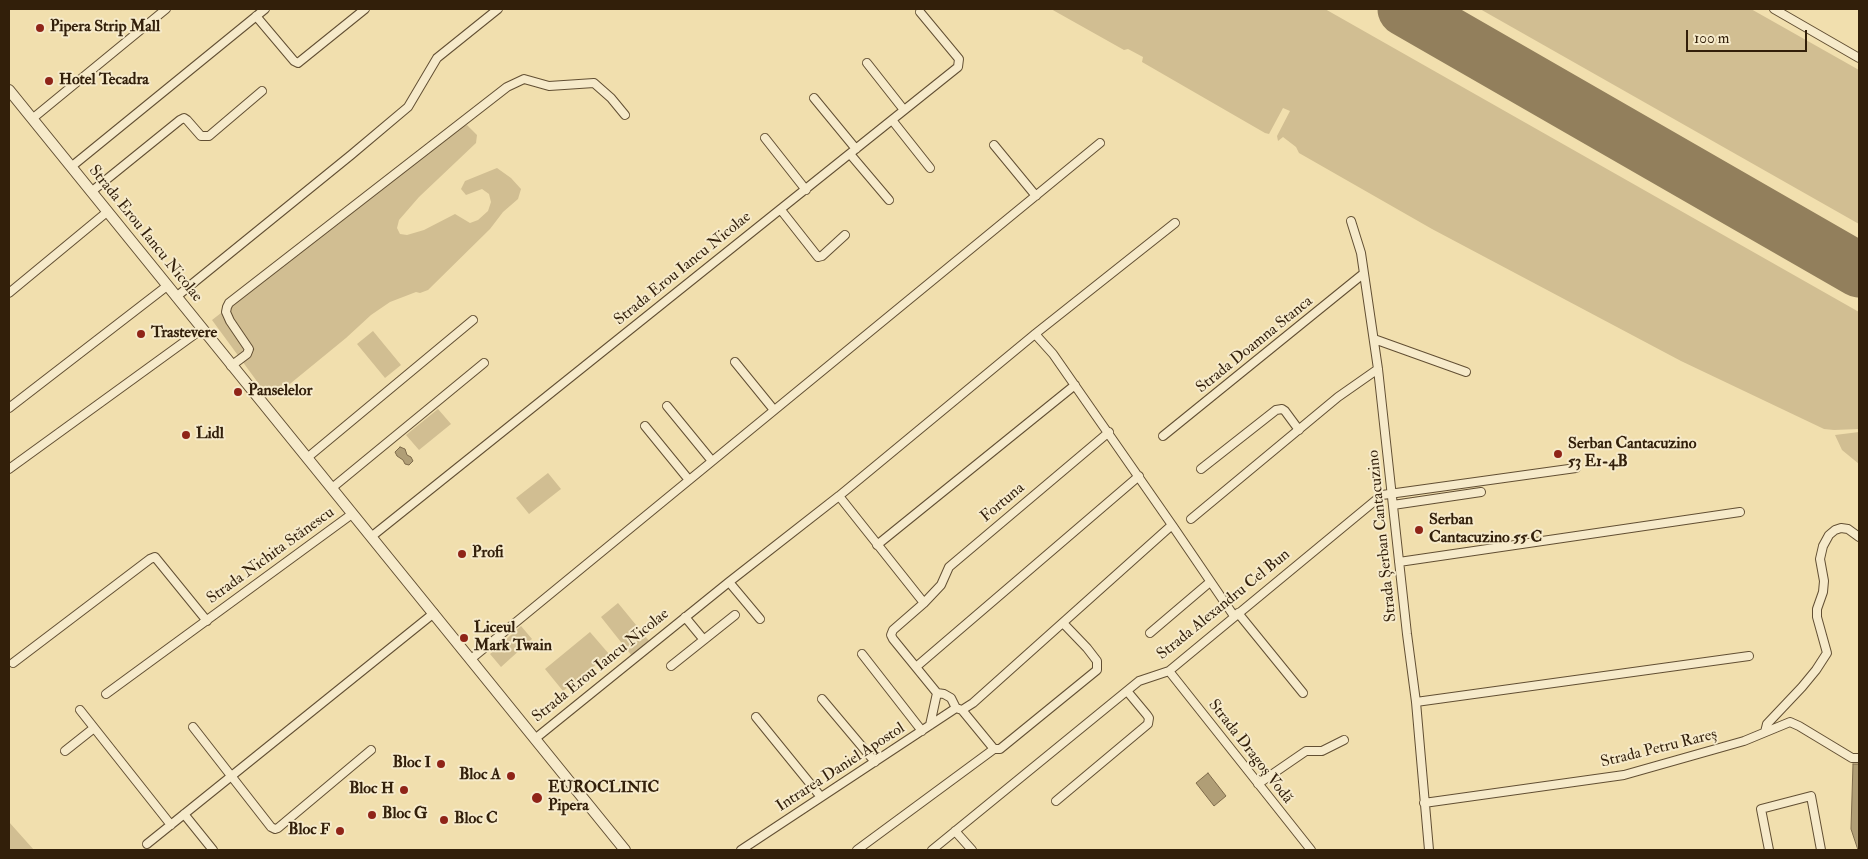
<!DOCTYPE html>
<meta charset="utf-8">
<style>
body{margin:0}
#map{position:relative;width:1868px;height:859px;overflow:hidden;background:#f1dfae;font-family:"IM FELL Double Pica",serif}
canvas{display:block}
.frame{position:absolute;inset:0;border:10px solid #321f0a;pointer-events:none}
.scale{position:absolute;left:1686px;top:30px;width:121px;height:22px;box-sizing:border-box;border:2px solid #321f0a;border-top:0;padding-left:6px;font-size:15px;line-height:18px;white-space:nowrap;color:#321f0a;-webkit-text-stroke:4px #f6eaca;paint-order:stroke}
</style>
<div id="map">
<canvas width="1868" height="859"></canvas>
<div class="frame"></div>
<div class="scale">100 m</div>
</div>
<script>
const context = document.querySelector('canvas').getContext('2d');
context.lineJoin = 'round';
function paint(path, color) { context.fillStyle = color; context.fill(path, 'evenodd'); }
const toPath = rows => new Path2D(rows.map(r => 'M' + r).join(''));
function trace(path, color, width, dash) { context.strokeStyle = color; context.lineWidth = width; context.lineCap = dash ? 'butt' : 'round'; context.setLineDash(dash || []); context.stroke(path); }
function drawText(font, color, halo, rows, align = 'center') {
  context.font = font + ' "IM FELL Double Pica",serif'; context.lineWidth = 4; context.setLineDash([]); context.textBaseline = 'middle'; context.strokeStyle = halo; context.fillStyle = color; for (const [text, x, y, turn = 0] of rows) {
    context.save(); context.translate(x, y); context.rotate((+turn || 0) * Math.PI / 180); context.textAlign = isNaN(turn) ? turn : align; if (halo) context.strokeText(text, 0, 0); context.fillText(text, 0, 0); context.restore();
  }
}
const green = toPath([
 [1051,9,1325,9,1859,312,1859,429,1834,430,1824,429,1681,361,1432,229,1299,153,1296,147,1283,137,1278,141,1277,136,1290,111,1283,108,1269,134,1265,133,1142,62,1143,57,1128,49,1124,50],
 [1480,9,1751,9,1859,70,1859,224],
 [467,125,477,135,476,143,419,197,399,220,397,228,400,234,407,235,424,230,455,214,470,223,478,220,488,211,491,202,489,194,482,189,466,195,461,189,465,181,497,168,511,178,521,189,518,199,503,212,490,229,428,290,420,293,416,292,390,302,371,315,346,338,280,392,273,395,267,395,212,320,461,127],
 [373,331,401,365,385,378,357,344],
 [438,409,451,424,419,450,406,435],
 [1859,432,1859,464,1842,450,1835,435],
 [548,473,561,489,529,514,516,498],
 [618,603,650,642,632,656,601,617],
 [521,626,532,639,501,667,490,654],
 [590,632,609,654,563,691,545,669],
 [9,822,34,850,9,850]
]);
const water = toPath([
 [400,447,405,449,407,455,411,457,413,461,409,465,405,464,403,460,397,456,395,452,400,447],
 [1853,764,1859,764,1859,850,1858,850,1851,829,1853,764],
 [1208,773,1226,796,1214,806,1196,783,1208,773]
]);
const runway = toPath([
 [1405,9,1859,270]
]);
const minor = toPath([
 [1774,9,1859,58],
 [256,16,294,61,298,63,365,9],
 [867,63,904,110],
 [814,98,856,149],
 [32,119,166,9],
 [892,120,930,168],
 [765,138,806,190],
 [994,145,1036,196],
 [850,154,889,200],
 [71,167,265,9],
 [91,192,180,120,184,118,187,120,201,136,209,136,262,91],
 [781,210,818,257,822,256,845,235],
 [1351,221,1361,253,1378,369,1407,634,1416,702,1429,850],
 [9,293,107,212],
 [176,297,351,155,408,107,437,58,498,9],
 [1374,339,1466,372],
 [735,362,774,410],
 [231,366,247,354,249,349,230,321,226,312,227,307,229,303,507,87,524,79,549,86,594,83,611,98,625,115],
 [667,406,712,461],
 [9,408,167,286],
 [645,426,689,480],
 [1163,436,1363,274],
 [307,458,473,320],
 [9,469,202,329],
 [1201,469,1276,410,1282,409,1285,411,1299,430],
 [332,488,484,363],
 [839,496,924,603],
 [1393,505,1481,492],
 [1191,519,1338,397,1378,369],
 [1172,525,1234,616],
 [371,537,958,67,959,59,920,12],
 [877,545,1075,385],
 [1399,562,1740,512],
 [729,582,760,619],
 [1238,613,1303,693],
 [685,617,704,640],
 [1063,623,1087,648,1097,661,1097,670,1000,749,994,749,962,710,956,708,951,698,944,694,937,693,893,639,891,635,893,630,924,603,941,585,949,567,1109,432],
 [1150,633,1210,582],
 [862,654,922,731],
 [471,659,1100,143],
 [13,663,150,559,155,557,207,621],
 [671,666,735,615],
 [916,667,1139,476],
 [1169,671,1311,850],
 [106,694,352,514],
 [822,699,875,762],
 [1416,702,1749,656],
 [80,710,171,825],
 [962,710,973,703,1172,525,1053,354,1035,334],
 [756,717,821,797],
 [930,725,937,693],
 [193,727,271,827,275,829,278,828,371,750],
 [1765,732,1767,724,1802,687,1816,670,1827,653,1817,617,1817,609,1823,592,1824,581,1820,559,1823,546,1829,535,1835,530,1841,528,1848,529,1859,537],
 [536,738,729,582,839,496,1035,334,1175,223],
 [65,751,94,728],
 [1258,784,1306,751,1322,751,1344,740],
 [1056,801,1148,724,1149,718,1147,715,1127,691],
 [1424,803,1624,775,1744,741,1790,722,1799,726,1852,758,1859,758],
 [184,814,213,850],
 [955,831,972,850],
 [147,844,434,613],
 [741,850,956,708],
 [857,850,994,749],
 [932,850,1139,681,1169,671,1382,495,1576,468],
 [1769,850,1761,809,1811,796,1821,850]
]);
const tertiary = toPath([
 [9,90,625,850]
]);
const markers = [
 [40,28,5,"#8f2418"],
 [49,81,5,"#8f2418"],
 [141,334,5,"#8f2418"],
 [238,392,5,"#8f2418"],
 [186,435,5,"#8f2418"],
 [1558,454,5,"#8f2418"],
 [1419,530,5,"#8f2418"],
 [462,554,5,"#8f2418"],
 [464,638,5,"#8f2418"],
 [441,764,5,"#8f2418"],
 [511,776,5,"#8f2418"],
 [404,790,5,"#8f2418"],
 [537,798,6,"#8f2418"],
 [372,815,5,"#8f2418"],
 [444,820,5,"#8f2418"],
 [340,831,5,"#8f2418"]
];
const poiNames = [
 ["Pipera Strip Mall",50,28],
 ["Hotel Tecadra",59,81],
 ["Trastevere",151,334],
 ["Panselelor",248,392],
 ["Lidl",196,435],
 ["Serban Cantacuzino",1568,445],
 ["53 E1-4B",1568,463],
 ["Serban",1429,521],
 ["Cantacuzino 55 C",1429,539],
 ["Profi",472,554],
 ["Liceul",474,629],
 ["Mark Twain",474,647],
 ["Bloc I",431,764,"right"],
 ["Bloc A",501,776,"right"],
 ["EUROCLINIC",548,789],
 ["Pipera",548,807],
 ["Bloc H",394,790,"right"],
 ["Bloc G",382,815],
 ["Bloc C",454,820],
 ["Bloc F",330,831,"right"]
];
const streetNames = [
 ["Strada Erou Iancu Nicolae",145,234,51],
 ["Strada Erou Iancu Nicolae",683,269,-39],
 ["Strada Doamna Stanca",1255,345,-39],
 ["Fortuna",1003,503,-40],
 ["Strada Șerban Cantacuzino",1383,536,-96],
 ["Strada Nichita Stănescu",271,556,-36],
 ["Strada Alexandru Cel Bun",1224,605,-39],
 ["Strada Erou Iancu Nicolae",601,666,-39],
 ["Strada Petru Rareș",1659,749,-14],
 ["Strada Dragoș Vodă",1250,752,52],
 ["Intrarea Daniel Apostol",841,768,-33]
];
paint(green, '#d1be92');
paint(water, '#b09e76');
trace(water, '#7e6b4b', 1);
trace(runway, '#927f5c', 55);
trace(minor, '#624f33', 10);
trace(tertiary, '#624f33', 12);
trace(minor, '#f6eaca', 8);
trace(tertiary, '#f6eaca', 10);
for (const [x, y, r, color] of markers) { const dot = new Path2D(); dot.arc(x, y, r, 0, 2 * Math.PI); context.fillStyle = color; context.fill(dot); trace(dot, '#f6eaca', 2); }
drawText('bold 16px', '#321f0a', '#f6eaca', poiNames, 'left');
drawText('16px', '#321f0a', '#f6eaca', streetNames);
</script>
